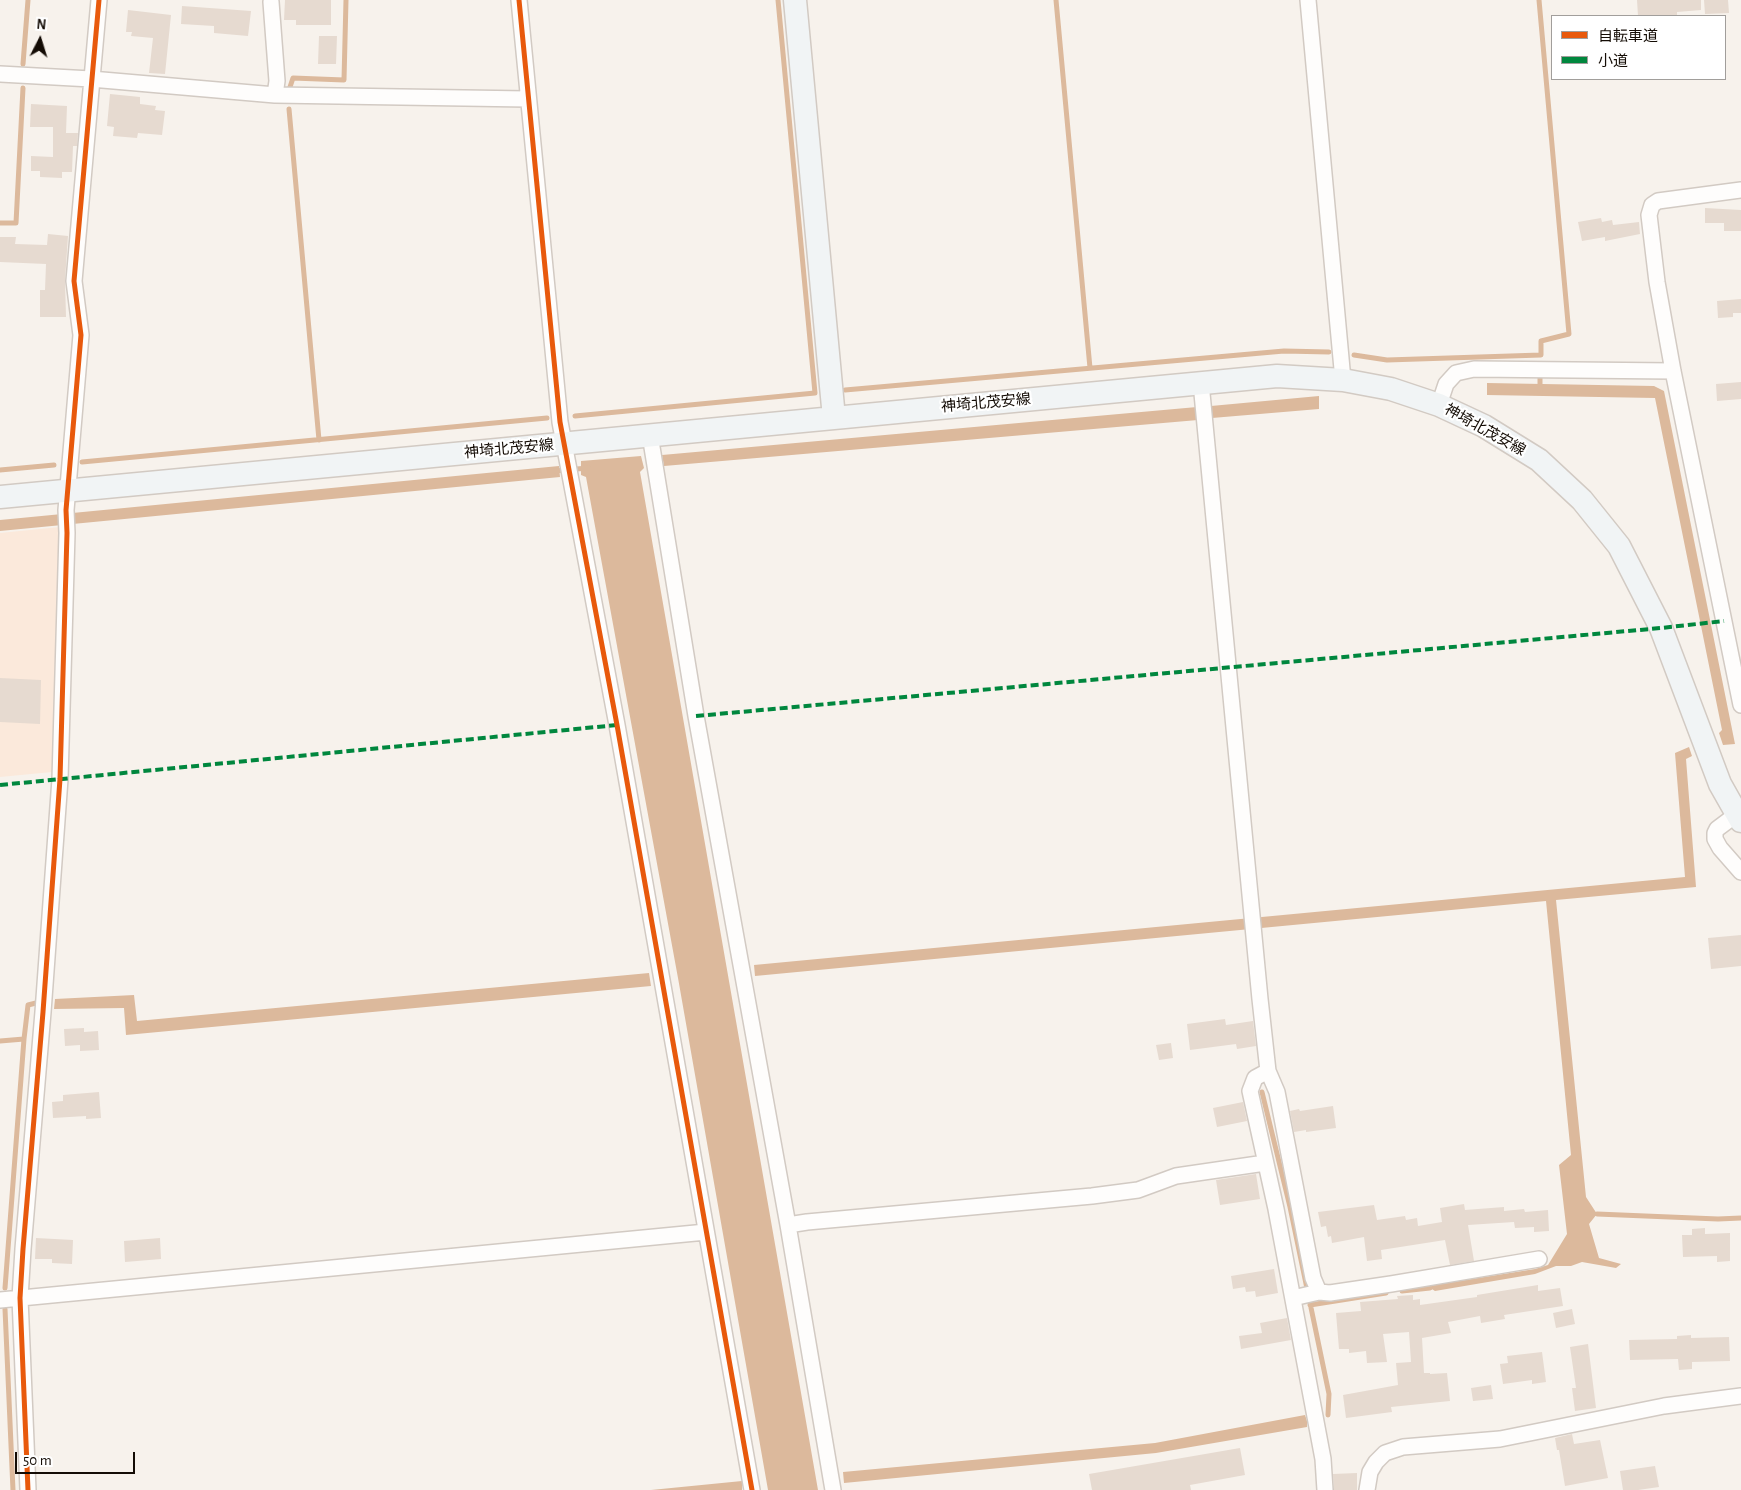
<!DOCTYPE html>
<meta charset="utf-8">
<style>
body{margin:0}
#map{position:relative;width:1741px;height:1490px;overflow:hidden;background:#f7f2ec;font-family:"Alegreya Sans","Noto Sans JP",sans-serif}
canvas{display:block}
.legend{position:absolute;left:1551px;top:15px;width:175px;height:65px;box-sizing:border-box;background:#fff;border:1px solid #a19e9b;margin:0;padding:6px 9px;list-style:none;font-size:15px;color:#140c05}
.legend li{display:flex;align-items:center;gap:10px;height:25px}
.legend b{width:25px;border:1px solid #a19e9b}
.north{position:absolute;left:15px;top:15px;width:50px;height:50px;-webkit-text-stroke:4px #fff;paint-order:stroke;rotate:5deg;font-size:14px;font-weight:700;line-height:20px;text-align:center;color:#140c05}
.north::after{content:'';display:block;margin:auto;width:18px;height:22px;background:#140c05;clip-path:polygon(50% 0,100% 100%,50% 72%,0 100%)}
.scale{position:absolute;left:15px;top:1452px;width:120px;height:22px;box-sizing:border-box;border:2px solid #140c05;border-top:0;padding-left:6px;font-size:15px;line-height:18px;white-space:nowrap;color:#140c05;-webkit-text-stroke:4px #fff;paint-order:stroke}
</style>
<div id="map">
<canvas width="1741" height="1490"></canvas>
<ul class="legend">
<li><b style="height:6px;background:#e8590c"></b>自転車道</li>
<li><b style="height:6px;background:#00873e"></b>小道</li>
</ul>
<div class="north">N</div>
<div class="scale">50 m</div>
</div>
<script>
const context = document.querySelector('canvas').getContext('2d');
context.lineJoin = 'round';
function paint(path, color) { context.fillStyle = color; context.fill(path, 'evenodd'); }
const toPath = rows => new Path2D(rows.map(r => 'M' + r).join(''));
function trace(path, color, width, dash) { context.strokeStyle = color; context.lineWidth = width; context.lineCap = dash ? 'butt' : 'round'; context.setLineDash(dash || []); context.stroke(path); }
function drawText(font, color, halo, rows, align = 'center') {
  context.font = font + ' "Alegreya Sans","Noto Sans JP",sans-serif'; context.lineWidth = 4.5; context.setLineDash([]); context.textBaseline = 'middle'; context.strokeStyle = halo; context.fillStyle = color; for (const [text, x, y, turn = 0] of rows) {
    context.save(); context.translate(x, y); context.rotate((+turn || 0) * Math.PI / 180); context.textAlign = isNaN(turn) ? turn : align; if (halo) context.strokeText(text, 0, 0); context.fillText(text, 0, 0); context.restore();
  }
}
const built = toPath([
 [60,527,52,772,0,777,0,533]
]);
const water = toPath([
 [1487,383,1654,386,1664,391,1735,744,1723,745,1719,733,1722,730,1655,398,1487,395],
 [1319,396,1319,409,1212,418,1211,406],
 [1197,407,1198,420,664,466,662,455],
 [641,456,644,468,640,472,818,1490,768,1490,678,978,586,477,581,475,581,461],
 [559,466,560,477,0,531,0,520],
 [1689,747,1692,756,1686,759,1696,887,1556,900,1586,1197,1597,1214,1589,1224,1599,1258,1621,1264,1616,1268,1582,1262,1571,1266,1556,1266,1535,1274,1435,1291,1427,1286,1535,1269,1548,1265,1567,1234,1559,1165,1571,1155,1546,901,755,976,754,965,1685,877,1675,753],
 [649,973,651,986,126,1035,124,1008,54,1009,55,999,134,995,137,1021],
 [1305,1415,1307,1421,1307,1427,1156,1453,844,1483,843,1472,1155,1443],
 [742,1481,742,1490,651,1490]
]);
const stream = toPath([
 [1056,0,1090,368],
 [23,64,28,0],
 [290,87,293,78,344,80,346,0],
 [289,109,319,440],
 [0,223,16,223,23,88],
 [1354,355,1387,360,1541,355,1541,341,1569,334,1539,0],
 [845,390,1284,351,1329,352],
 [1540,390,1540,377],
 [575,416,815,393,778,0],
 [82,462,547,418],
 [0,470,54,465],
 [554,471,588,468],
 [0,1041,24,1039,28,1005,36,1003],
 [1262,1092,1290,1207,1329,1394,1328,1415],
 [1597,1214,1718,1219,1741,1218],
 [5,1288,24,1039],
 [1402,1291,1430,1288],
 [1310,1305,1386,1293],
 [5,1309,13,1490]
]);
const building = toPath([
 [285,0,331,0,331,25,296,25,296,20,284,20],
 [1637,0,1701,0,1701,10,1677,12,1677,15,1638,16],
 [1704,0,1728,0,1729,13,1705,14],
 [182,6,251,11,248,36,214,33,214,26,181,24],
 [128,10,171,15,165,74,149,73,153,38,131,36,132,32,126,32],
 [319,36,337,36,336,64,318,64],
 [110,94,140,97,140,104,156,106,155,110,165,111,162,135,138,133,137,138,113,136,114,127,107,126],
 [31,104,67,106,66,133,78,133,77,146,73,146,72,172,62,172,62,178,40,177,40,171,31,171,31,156,53,157,53,127,30,127],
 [1705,208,1741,210,1741,231,1724,231,1724,223,1705,223],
 [1601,218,1602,222,1612,220,1613,225,1639,222,1640,234,1605,241,1605,237,1582,241,1578,222],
 [48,234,68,236,65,280,66,317,40,317,40,290,45,290,46,264,0,262,0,237,16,237,15,244,47,245],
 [1741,299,1741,313,1733,313,1733,317,1718,318,1717,301],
 [1741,382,1741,399,1717,401,1716,384],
 [0,678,41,680,40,724,0,722],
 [1741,935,1741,966,1711,969,1708,938],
 [1225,1019,1226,1025,1253,1021,1256,1046,1237,1049,1236,1044,1190,1050,1187,1024],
 [84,1028,84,1032,98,1031,99,1050,80,1051,80,1045,65,1046,64,1029],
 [1171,1043,1173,1058,1159,1060,1156,1045],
 [99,1092,101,1118,86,1119,86,1116,53,1118,52,1102,63,1101,63,1095],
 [1243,1102,1247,1121,1217,1127,1213,1108],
 [1333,1106,1336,1128,1306,1132,1306,1130,1294,1132,1290,1111,1299,1109,1300,1111],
 [1256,1174,1260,1199,1220,1205,1216,1180],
 [1464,1204,1465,1210,1504,1207,1504,1211,1524,1209,1525,1212,1548,1210,1549,1231,1534,1232,1534,1227,1515,1228,1514,1222,1468,1225,1474,1261,1450,1265,1445,1240,1381,1250,1382,1259,1367,1261,1364,1237,1332,1243,1331,1236,1328,1237,1326,1226,1321,1227,1318,1212,1374,1205,1377,1220,1405,1216,1406,1220,1417,1218,1418,1226,1442,1222,1440,1208],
 [1705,1228,1705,1234,1730,1233,1730,1261,1717,1262,1717,1256,1683,1257,1682,1235,1692,1235,1692,1229],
 [36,1238,73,1240,72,1264,52,1263,52,1259,35,1259],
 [160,1238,161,1259,125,1262,124,1241],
 [1274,1269,1278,1293,1256,1297,1255,1291,1246,1292,1245,1287,1233,1289,1231,1276],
 [1538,1285,1538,1291,1560,1288,1563,1306,1504,1315,1505,1319,1481,1323,1480,1316,1448,1322,1451,1333,1422,1338,1424,1373,1430,1373,1430,1374,1447,1373,1450,1401,1391,1407,1392,1412,1346,1418,1343,1395,1398,1385,1396,1363,1411,1362,1409,1332,1383,1334,1387,1362,1367,1363,1366,1351,1349,1353,1349,1349,1339,1349,1336,1313,1361,1311,1360,1302,1398,1299,1397,1296,1413,1295,1413,1300,1420,1299,1420,1305,1477,1297,1477,1295],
 [1572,1309,1575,1324,1556,1328,1553,1313],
 [1287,1318,1291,1340,1241,1349,1239,1336,1262,1333,1260,1323],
 [1691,1335,1691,1338,1729,1337,1730,1361,1692,1362,1692,1369,1679,1370,1678,1359,1630,1360,1629,1340,1677,1339,1677,1336],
 [1588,1344,1596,1408,1575,1411,1572,1388,1576,1388,1570,1347],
 [1542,1352,1546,1382,1532,1384,1532,1380,1503,1384,1500,1364,1508,1363,1507,1356],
 [1491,1385,1493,1399,1473,1401,1471,1388],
 [1572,1434,1574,1444,1600,1440,1608,1478,1565,1486,1559,1450,1557,1450,1555,1438],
 [1240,1448,1245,1475,1190,1485,1191,1490,1092,1490,1089,1474],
 [1655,1466,1659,1487,1638,1490,1623,1490,1620,1471],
 [1357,1473,1357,1490,1334,1490,1333,1474]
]);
const street = toPath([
 [519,0,560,422,617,725,752,1490],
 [1308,0,1343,380],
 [271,2,277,81,275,95],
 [0,74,91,79,275,95,527,99],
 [1741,190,1658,201,1652,205,1649,215,1657,282,1673,371,1741,705],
 [1201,383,1260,999,1268,1071,1255,1078,1250,1091,1276,1209,1323,1459,1325,1490],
 [1439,405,1446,384,1456,373,1474,369,1673,371],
 [650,435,696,716,788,1225,833,1490],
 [1741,811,1717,829,1715,833,1715,839,1720,848,1741,872],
 [1268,1071,1277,1092,1313,1278,1319,1292],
 [788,1225,807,1222,1092,1196,1138,1190,1176,1176,1265,1163],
 [1293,1298,1319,1292,1330,1293,1391,1284,1539,1259],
 [0,1300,706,1232],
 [28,1490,20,1298,23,1249,43,1012,60,779,67,533,66,510,81,335,74,281,99,0],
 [1367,1490,1370,1472,1376,1462,1385,1453,1403,1447,1500,1439,1664,1406,1741,1396]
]);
const secondary = toPath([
 [795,0,834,418],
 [0,497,1277,376,1343,380,1391,389,1439,405,1484,426,1539,460,1582,500,1619,546,1661,628,1720,784,1741,821]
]);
const quiet = toPath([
 [696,716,1661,628,1724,621],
 [0,785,617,725]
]);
const cycleway = toPath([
 [519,0,560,422,617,725,752,1490],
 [28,1490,20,1298,23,1249,43,1012,60,779,67,533,66,510,81,335,74,281,99,0]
]);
const streetNames = [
 ["神埼北茂安線",986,403,-5],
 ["神埼北茂安線",1485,430,29],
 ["神埼北茂安線",509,449,-5]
];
paint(built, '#fbe9db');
paint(water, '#dcb99c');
trace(stream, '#dcb99c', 5);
paint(building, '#e6dad0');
trace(street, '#d2cac3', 18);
trace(secondary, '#d2cac3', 25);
trace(street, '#fefdfc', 15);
trace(secondary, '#f1f4f5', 22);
trace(quiet, '#00873e', 4, [8, 4]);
trace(cycleway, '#e8590c', 5);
drawText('15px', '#140c05', '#fff', streetNames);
</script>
